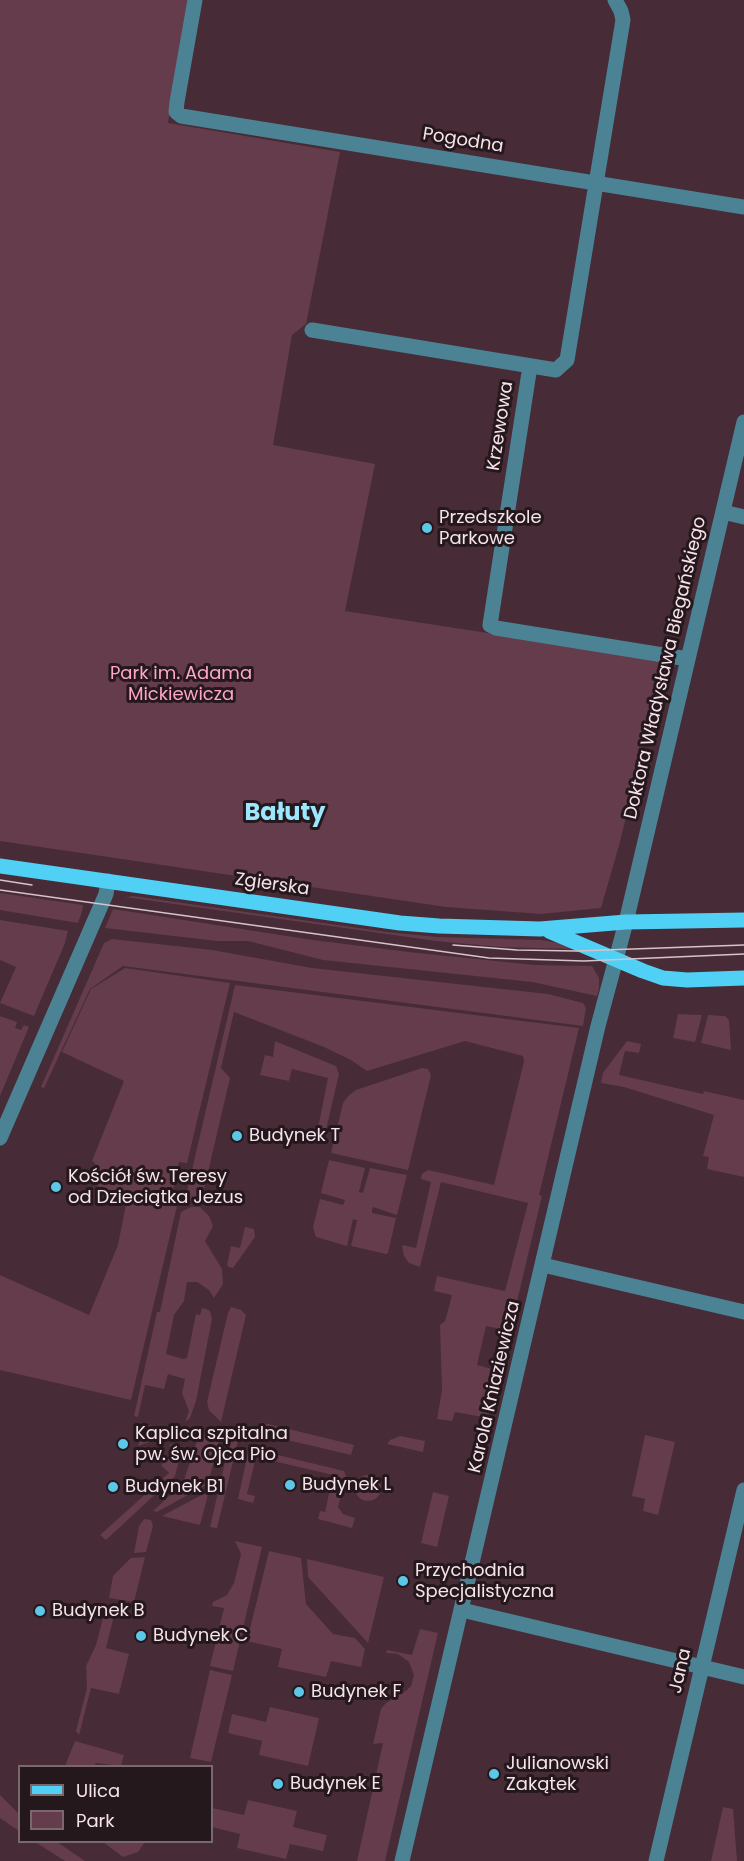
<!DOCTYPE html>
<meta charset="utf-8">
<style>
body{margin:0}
#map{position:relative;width:744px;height:1861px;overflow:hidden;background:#472b36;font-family:Poppins,sans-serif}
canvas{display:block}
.legend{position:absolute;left:18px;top:1765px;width:195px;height:78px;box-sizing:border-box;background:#25181d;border:2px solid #79696f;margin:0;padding:8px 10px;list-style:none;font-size:18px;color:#f6e3e9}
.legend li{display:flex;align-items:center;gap:12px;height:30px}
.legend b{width:30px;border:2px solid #79696f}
</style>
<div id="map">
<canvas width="744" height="1861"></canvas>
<ul class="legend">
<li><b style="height:8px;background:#4fd0f4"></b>Ulica</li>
<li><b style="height:16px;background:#643c4c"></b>Park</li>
</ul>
</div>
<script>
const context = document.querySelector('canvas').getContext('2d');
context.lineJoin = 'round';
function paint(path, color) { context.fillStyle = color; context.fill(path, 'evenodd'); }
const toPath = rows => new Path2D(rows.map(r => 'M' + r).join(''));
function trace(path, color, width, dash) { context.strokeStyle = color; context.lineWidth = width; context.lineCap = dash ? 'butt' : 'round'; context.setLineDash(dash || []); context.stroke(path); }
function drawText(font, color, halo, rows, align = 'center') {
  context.font = font + ' Poppins,sans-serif'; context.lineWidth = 6; context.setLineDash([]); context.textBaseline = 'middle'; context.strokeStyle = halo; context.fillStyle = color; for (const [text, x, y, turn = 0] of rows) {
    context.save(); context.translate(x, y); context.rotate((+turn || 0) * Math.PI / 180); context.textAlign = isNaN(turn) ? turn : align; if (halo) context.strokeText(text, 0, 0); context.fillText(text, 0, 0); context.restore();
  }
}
const green = toPath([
 [0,0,188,0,168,123,340,152,306,324,292,335,273,445,375,464,345,611,663,660,620,842,601,908,541,914,446,907,0,841],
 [0,893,83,905,82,912,78,923,0,910],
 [133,896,387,932,437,937,541,940,559,943,573,949,500,947,436,941,125,897],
 [113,909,313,940,409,952,535,965,592,966,599,978,599,989,597,996,532,982,323,960,248,941,217,941,105,928],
 [0,920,68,931,65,943,34,1016,0,1003,16,967,0,960],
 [112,939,212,950,312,968,548,994,583,1003,586,1008,583,1026,123,966,90,989,44,1088,41,1087,104,943],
 [125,968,230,983,187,1163,179,1162,170,1205,177,1206,131,1400,0,1370,0,1275,89,1315,118,1245,127,1199,93,1184,97,1172,95,1163,92,1161,124,1081,62,1052,91,989],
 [235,985,579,1028,539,1195,542,1196,510,1331,486,1326,477,1365,500,1371,488,1418,455,1412,452,1421,437,1419,442,1390,440,1325,445,1321,447,1314,452,1295,434,1291,437,1276,505,1291,528,1203,441,1182,420,1267,409,1263,404,1256,402,1245,416,1248,431,1182,421,1179,422,1174,428,1170,494,1185,524,1061,523,1056,465,1041,367,1071,351,1060,324,1047,234,1012,221,1068,230,1078,201,1202,185,1200],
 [678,1014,702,1015,695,1042,673,1038],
 [708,1015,725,1016,729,1020,731,1050,701,1043],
 [0,1016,17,1022,15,1028,21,1030,24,1025,29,1027,0,1096],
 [275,1041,336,1066,339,1074,326,1130,318,1128,328,1078,292,1069,289,1081,260,1075,265,1055,273,1057],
 [627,1041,641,1044,639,1053,625,1051,619,1075,703,1094,704,1091,744,1100,744,1177,707,1169,709,1157,703,1156,714,1115,624,1087,601,1083,603,1073],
 [422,1068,428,1069,431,1075,408,1170,331,1153,343,1103,348,1096,356,1090],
 [329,1160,365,1168,359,1192,363,1193,370,1168,407,1175,397,1215,373,1207,372,1210,372,1213,396,1218,388,1253,386,1254,351,1246,357,1221,359,1221,353,1219,347,1246,316,1237,313,1227,320,1199,343,1205,345,1200,321,1193],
 [191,1207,200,1207,209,1216,213,1226,205,1241,222,1269,223,1284,214,1298,209,1290,197,1282,187,1282,184,1301,174,1315,166,1354,183,1359,187,1358,196,1314,200,1315,202,1308,206,1309,210,1311,212,1319,196,1401,190,1418,185,1422,189,1411,182,1393,185,1379,168,1374,164,1389,145,1385,138,1417,134,1416,157,1312,160,1312,181,1212],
 [245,1227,254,1229,255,1237,233,1268,229,1267,227,1265,231,1246,240,1248],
 [231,1307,241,1310,246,1315,221,1422,209,1410,207,1402,228,1313],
 [260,1422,354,1445,351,1455,270,1436,264,1432],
 [144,1424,173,1430,158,1439,138,1446],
 [208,1431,221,1433,208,1484,157,1512,153,1511,183,1483,197,1441],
 [645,1435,675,1442,658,1515,643,1511,645,1499,632,1496],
 [400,1436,425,1441,423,1452,387,1444,390,1440],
 [230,1440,238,1441,217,1528,210,1527],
 [172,1444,177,1447,180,1457,175,1476,106,1540,100,1535,169,1473,161,1465,175,1454,169,1445],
 [249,1448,344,1471,346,1476,338,1507,343,1514,355,1518,352,1528,318,1519,320,1511,325,1512,333,1475,256,1457,247,1494,255,1496,253,1503,238,1499],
 '355 1488a13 13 0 1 1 26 0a13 13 0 1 1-26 0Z',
 [209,1491,200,1525,162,1516],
 [433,1492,449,1496,437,1547,421,1543],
 [144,1519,151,1520,153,1526,146,1552,134,1553,139,1526],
 [235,1541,262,1547,233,1671,210,1666,224,1608,212,1606,213,1602,227,1595,234,1583,241,1554],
 [269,1551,301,1558,306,1604,333,1634,355,1638,365,1649,361,1667,331,1661,326,1677,278,1667,282,1649,247,1641],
 [145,1557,134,1602,109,1598,113,1576,131,1558],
 [307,1559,384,1577,368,1643,308,1577],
 [106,1605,116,1608,106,1648,129,1654,119,1694,91,1688,79,1735,76,1731,87,1688,86,1666,96,1645],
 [420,1629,438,1633,385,1861,357,1861,383,1743,373,1744,381,1709,386,1703,407,1690,411,1686,414,1675,409,1662,398,1654,386,1653,387,1650,412,1655],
 [210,1670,232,1675,211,1762,190,1758],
 [270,1707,319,1718,308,1766,259,1755,262,1741,228,1733,232,1714,266,1722],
 [75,1741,124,1755,121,1766,96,1763,94,1766,65,1766],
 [0,1795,19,1814,19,1831,0,1818],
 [248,1800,297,1811,293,1827,327,1835,323,1851,290,1844,286,1859,237,1848,240,1834,212,1827,212,1808,244,1815],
 [723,1807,733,1809,737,1861,711,1861],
 [35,1842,57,1842,85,1861,65,1861],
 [103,1842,145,1842,138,1852,123,1857]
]);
const minor = toPath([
 [195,0,177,102,176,112,181,116,744,207],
 [312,330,556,370,567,360,623,20,621,11,615,0],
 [530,366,490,625,496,628,688,659],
 [723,512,744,517],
 [0,1138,106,894,108,881],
 [543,1265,744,1312],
 [462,1610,744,1677],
 [402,1861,598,1026,626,922,744,422],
 [656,1861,744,1490]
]);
const major = toPath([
 [0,866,400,923,439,926,540,929,626,922,744,920],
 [549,931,643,971,663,978,687,980,744,978]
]);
const tram = toPath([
 [0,880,32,885],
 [0,890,489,958,584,961,744,954],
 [453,945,517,950,577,951,744,945]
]);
const markers = [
 [427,528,6,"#5cc7e7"],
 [237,1136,6,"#5cc7e7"],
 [56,1187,6,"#5cc7e7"],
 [123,1444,6,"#5cc7e7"],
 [290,1485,6,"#5cc7e7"],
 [113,1487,6,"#5cc7e7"],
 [403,1581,6,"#5cc7e7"],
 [40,1611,6,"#5cc7e7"],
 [141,1636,6,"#5cc7e7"],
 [299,1692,6,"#5cc7e7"],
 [494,1774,6,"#5cc7e7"],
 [278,1784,6,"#5cc7e7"]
];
const streetNames = [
 ["Pogodna",463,141,9],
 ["Krzewowa",501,426,-81],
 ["Doktora Władysława Biegańskiego",666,668,-77],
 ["Zgierska",272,885,8],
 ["Karola Kniaziewicza",495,1387,-77],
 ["Jana",681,1671,-77]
];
const poiNames = [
 ["Przedszkole",439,518],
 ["Parkowe",439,539],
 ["Budynek T",249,1136],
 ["Kościół św. Teresy",68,1177],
 ["od Dzieciątka Jezus",68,1198],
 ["Kaplica szpitalna",135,1434],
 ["pw. św. Ojca Pio",135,1455],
 ["Budynek L",302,1485],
 ["Budynek B1",125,1487],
 ["Przychodnia",415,1571],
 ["Specjalistyczna",415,1592],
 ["Budynek B",52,1611],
 ["Budynek C",153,1636],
 ["Budynek F",311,1692],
 ["Julianowski",506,1764],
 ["Zakątek",506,1785],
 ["Budynek E",290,1784]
];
const parkNames = [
 ["Park im. Adama",181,674],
 ["Mickiewicza",181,695]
];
const districtNames = [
 ["Bałuty",285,814]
];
paint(green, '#643c4c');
trace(minor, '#4b8394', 15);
trace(major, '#4fd0f4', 15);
trace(tram, '#d7c3ca', 1.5);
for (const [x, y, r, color] of markers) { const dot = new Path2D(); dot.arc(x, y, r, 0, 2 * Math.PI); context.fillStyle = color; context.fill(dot); trace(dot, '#25181d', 2); }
drawText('18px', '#f6e3e9', '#25181d', streetNames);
drawText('18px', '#f6e3e9', '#25181d', poiNames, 'left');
drawText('18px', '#fea5c8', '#25181d', parkNames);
drawText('bold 24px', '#9ce6fe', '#25181d', districtNames);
</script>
